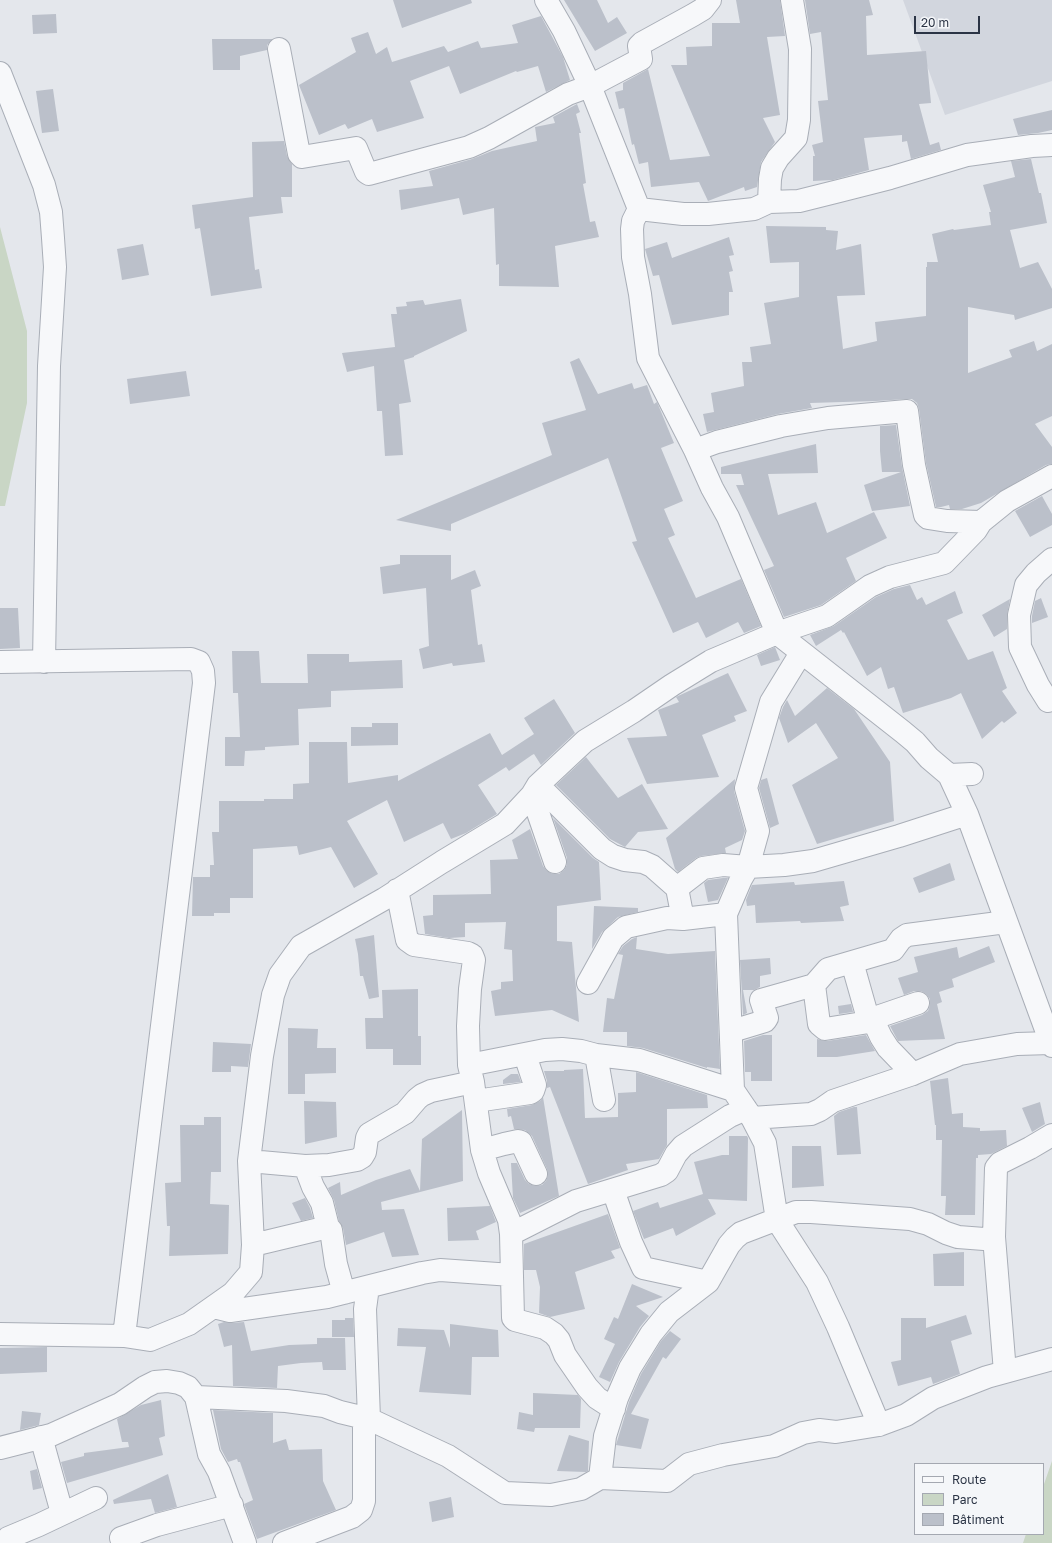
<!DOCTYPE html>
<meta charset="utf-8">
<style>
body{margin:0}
#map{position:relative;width:1052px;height:1543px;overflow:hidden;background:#e4e7ec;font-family:"Golos Text",sans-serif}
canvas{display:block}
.legend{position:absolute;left:914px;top:1463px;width:130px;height:72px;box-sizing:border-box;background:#f4f6f9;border:1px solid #a4a8b1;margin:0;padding:5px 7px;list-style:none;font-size:12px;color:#2b3445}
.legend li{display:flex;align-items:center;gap:8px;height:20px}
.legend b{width:20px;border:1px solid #a4a8b1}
.scale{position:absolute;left:914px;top:16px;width:66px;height:18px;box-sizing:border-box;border:2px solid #2b3445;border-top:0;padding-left:5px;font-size:12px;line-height:14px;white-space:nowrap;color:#2b3445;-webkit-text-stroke:3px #f4f6f9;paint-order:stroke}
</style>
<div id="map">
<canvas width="1052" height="1543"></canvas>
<ul class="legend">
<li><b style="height:5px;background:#f7f8fa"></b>Route</li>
<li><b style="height:11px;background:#c9d6c5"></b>Parc</li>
<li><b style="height:11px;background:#bbc0ca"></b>Bâtiment</li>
</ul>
<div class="scale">20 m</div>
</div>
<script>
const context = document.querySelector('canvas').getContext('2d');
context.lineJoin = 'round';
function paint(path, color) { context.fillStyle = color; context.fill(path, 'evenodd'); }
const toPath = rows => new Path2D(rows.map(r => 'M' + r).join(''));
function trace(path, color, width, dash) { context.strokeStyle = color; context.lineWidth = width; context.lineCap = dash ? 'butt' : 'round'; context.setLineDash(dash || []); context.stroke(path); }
const built = toPath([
 [903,0,1052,0,1052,81,945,115]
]);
const green = toPath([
 [0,227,27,331,27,403,5,506,0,506],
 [1052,1461,1052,1543,1023,1543,1026,1534,1043,1534,1043,1487]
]);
const building = toPath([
 [393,0,471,0,472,3,402,28],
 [564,0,597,0,608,23,617,17,627,33,595,51],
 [736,0,780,0,785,36,767,37,780,115,763,118,775,142,761,162,757,187,745,191,744,187,708,201,699,182,651,187,648,162,639,164,634,144,632,145,624,108,619,109,615,92,623,90,623,83,648,69,670,160,710,156,671,65,687,65,686,47,712,46,712,23,740,23],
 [805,0,869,0,873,15,866,16,867,55,926,51,931,103,919,104,930,145,939,142,941,150,911,159,907,141,902,142,902,135,864,138,869,170,833,180,813,181,813,156,815,156,812,145,823,142,818,101,828,100,821,32,810,34],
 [56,14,57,33,33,34,32,15],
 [541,16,563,57,570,80,546,92,538,66,517,72,516,71,460,94,449,66,410,81,424,118,377,132,372,119,348,129,345,124,319,135,299,85,356,52,351,38,368,32,376,54,387,47,392,62,444,46,448,52,478,41,481,48,518,43,512,25],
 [212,39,273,39,267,45,267,50,240,56,240,70,213,70],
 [53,89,59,131,42,133,36,91],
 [577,104,580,112,576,114,581,133,579,133,586,183,583,184,590,222,595,221,599,237,555,246,559,287,499,286,499,264,496,265,494,208,463,215,459,198,401,210,399,190,433,186,429,171,472,159,492,151,537,141,535,127,555,123,553,117],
 [1052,110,1052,130,1038,133,1018,135,1013,119],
 [284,141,287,156,292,164,292,197,281,197,283,213,249,217,255,270,259,269,262,288,211,296,200,228,195,229,192,205,253,197,252,142],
 [1031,159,1039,193,1041,193,1047,223,1010,230,1020,268,1038,262,1052,289,1052,308,1015,320,1014,315,968,307,968,373,1012,357,1009,350,1034,341,1037,351,1052,344,1052,416,1035,424,1052,447,1052,464,1046,465,981,503,962,509,950,509,949,505,941,507,936,507,926,463,919,409,917,403,912,399,906,399,876,401,810,403,812,408,778,414,707,432,703,414,714,412,711,393,744,386,742,362,752,362,750,347,771,344,764,303,799,297,799,262,770,263,766,226,826,227,826,230,838,231,836,250,861,244,865,295,837,296,843,349,877,341,875,322,926,316,926,267,927,267,927,262,938,262,932,234,953,229,954,230,991,225,989,212,991,212,983,185,1015,177,1011,161],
 [729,237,734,255,729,256,733,271,729,272,733,292,729,292,729,315,672,325,659,275,653,276,645,249,667,242,672,258],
 [143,244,149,275,122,280,117,249],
 [461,299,467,331,414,356,414,357,404,360,411,402,399,404,403,455,385,456,382,411,377,411,374,366,347,372,342,353,395,347,391,314,397,314,396,307,407,306,406,302,423,300,425,305],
 [579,358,598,394,632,383,634,389,647,385,654,404,657,402,674,443,661,448,683,501,664,509,675,535,668,538,696,598,741,579,761,626,744,633,738,622,706,638,698,622,673,633,632,542,637,541,608,458,451,524,451,531,396,520,552,455,542,423,586,410,570,362],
 [186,371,190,396,130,404,127,379],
 [896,425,902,467,910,506,872,511,864,485,901,472,882,472,880,451,880,426],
 [816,444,818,473,768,474,778,515,816,502,827,533,874,512,887,538,846,558,856,581,821,605,784,617,764,570,774,566,736,485,744,485,741,474,721,474,721,467],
 [1042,496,1052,514,1052,525,1030,537,1015,511],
 [400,555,451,555,451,580,475,570,481,586,471,590,478,645,482,644,485,662,453,666,452,663,423,669,419,649,429,646,426,588,383,594,380,567,400,564],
 [910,585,917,600,922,597,926,605,955,591,963,613,947,620,968,660,993,651,1007,688,1002,691,1017,713,1004,723,1002,721,982,739,961,693,951,698,903,713,894,687,888,689,881,667,867,676,844,632,843,633,841,630,816,646,810,635,834,626,876,597,894,589],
 [1041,598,1048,617,1032,623,1032,616,1035,601],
 [1010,599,1007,615,1007,629,994,637,982,615],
 [0,608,18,608,20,648,0,649],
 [775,647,780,660,761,666,757,655],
 [232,651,259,651,261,683,308,683,307,654,349,654,349,662,402,660,403,688,331,691,331,707,298,709,299,745,265,747,265,750,245,751,244,766,225,766,225,737,240,737,238,693,233,693],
 [728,673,747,711,734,716,736,721,702,735,719,777,647,784,627,738,667,736,658,710,679,702,676,697,678,696],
 [827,688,854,709,890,762,894,821,817,844,792,785,838,758,816,723,788,743,779,718,783,707,787,700,795,716],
 [554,699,575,733,541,765,534,754,532,755,509,771,506,767,478,785,497,814,466,833,451,839,443,823,404,842,387,800,347,821,378,874,354,888,331,847,299,855,297,846,253,849,253,898,230,898,230,913,214,913,214,916,192,916,193,877,210,877,210,865,214,865,212,832,219,832,219,801,264,801,264,799,293,799,293,784,309,783,309,742,347,742,348,783,398,775,398,781,490,733,502,755,534,734,524,718],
 [372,723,398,723,398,745,351,746,351,727,372,727],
 [586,757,618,798,642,784,668,829,638,832,625,847,610,839,556,785],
 [767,778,779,824,770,828,759,788,761,780],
 [735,779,734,791,745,831,742,840,725,848,726,853,701,856,696,858,678,872,675,869,666,838],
 [553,818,593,858,599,862,601,900,557,906,557,941,572,942,579,1022,552,1010,495,1016,491,991,501,989,501,982,513,981,512,950,504,949,506,922,465,923,465,937,449,938,425,934,423,916,433,915,433,895,491,894,490,860,518,859,512,840,530,829,543,866,547,871,553,874,559,874,564,870,567,865,567,858],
 [950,863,955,880,919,893,913,878],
 [723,878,728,878,718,900,708,902,704,883,708,880],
 [844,881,849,905,840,907,844,921,801,923,800,921,756,923,755,905,747,906,746,900,752,885,794,882,795,885],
 [594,906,638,908,638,912,618,917,602,932,592,949],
 [374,935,379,997,369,999,363,976,360,976,358,954,355,939],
 [637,937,636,949,668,954,715,951,720,1069,707,1067,707,1068,643,1048,627,1046,627,1032,603,1032,607,998,614,999,623,955,618,954,623,946,632,939],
 [989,946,995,962,952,979,954,987,939,992,942,1002,937,1004,945,1039,898,1041,890,1026,922,1015,928,1011,930,1005,930,999,926,994,921,991,914,991,904,995,898,978,918,972,914,957,957,947,959,958],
 [770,958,771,974,760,976,760,987,754,990,743,990,747,1013,743,1015,740,960],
 [418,989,418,1036,421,1036,421,1065,393,1065,393,1049,366,1049,365,1018,383,1018,382,990],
 [851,1004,853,1012,839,1014,838,1006],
 [288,1028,318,1029,317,1048,336,1048,336,1073,305,1074,305,1094,288,1094],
 [763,1035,772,1035,772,1081,751,1081,751,1072,745,1072,744,1041],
 [866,1035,875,1051,837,1057,817,1057,817,1039,827,1041],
 [213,1042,251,1044,248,1067,231,1066,231,1072,212,1072],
 [583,1069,585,1118,618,1117,618,1093,636,1092,636,1072,707,1095,708,1108,667,1109,667,1145,659,1159,626,1164,628,1170,588,1184,550,1087,547,1088,547,1081,544,1071,564,1071,564,1070],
 [511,1074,518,1074,521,1082,503,1084,503,1080],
 [948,1078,952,1114,963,1113,963,1127,980,1128,980,1131,1006,1130,1007,1146,991,1154,978,1155,978,1158,976,1158,975,1215,945,1215,946,1196,941,1196,942,1140,936,1140,936,1125,935,1125,930,1081],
 [543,1097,559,1196,520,1213,513,1198,511,1163,517,1163,525,1180,529,1184,535,1186,542,1185,546,1181,548,1175,547,1169,532,1136,525,1130,514,1129,511,1116,508,1117,507,1109,532,1105,540,1101],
 [304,1101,336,1102,337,1137,305,1144],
 [1040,1102,1045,1124,1032,1132,1022,1108],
 [854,1107,857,1107,861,1154,837,1155,834,1116,839,1112],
 [462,1110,463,1181,381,1202,382,1210,404,1209,419,1255,392,1257,384,1232,346,1245,343,1228,339,1221,334,1200,328,1188,340,1182,341,1195,376,1180,410,1169,420,1191,422,1139],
 [204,1117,221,1117,221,1172,211,1172,210,1204,229,1205,228,1254,169,1256,170,1226,167,1226,165,1183,181,1182,180,1125,204,1125],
 [729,1136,747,1136,748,1138,747,1201,708,1199,716,1214,676,1236,673,1228,644,1239,633,1211,658,1202,660,1208,703,1194,694,1162,722,1155,729,1155],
 [792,1146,821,1146,824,1186,792,1188],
 [305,1198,310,1208,313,1218,301,1221,292,1203],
 [490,1206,496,1222,476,1231,479,1240,448,1241,447,1208],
 [608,1214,620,1248,611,1251,615,1258,575,1272,585,1309,550,1317,539,1313,540,1287,536,1270,524,1270,524,1244],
 [964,1252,964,1286,934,1286,933,1254],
 [632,1284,663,1297,636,1306,649,1316,640,1327,619,1362,610,1382,599,1377,615,1344,604,1339,614,1317,618,1319],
 [966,1315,972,1334,951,1341,960,1374,933,1384,931,1377,898,1386,891,1362,901,1360,901,1318,926,1318,926,1328],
 [345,1318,353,1318,354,1337,332,1337,332,1320,345,1320],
 [224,1322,232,1323,244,1322,251,1351,289,1345,317,1344,317,1338,345,1338,346,1370,323,1370,322,1362,301,1363,278,1366,277,1388,233,1386,232,1345,224,1347,218,1324],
 [450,1324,498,1330,499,1357,472,1357,471,1395,419,1392,426,1347,397,1346,398,1328,444,1330,450,1348],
 [670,1331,681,1339,666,1359,663,1357,631,1414,649,1419,641,1449,616,1445,629,1402,641,1374,661,1341],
 [47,1347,47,1372,0,1374,0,1348],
 [533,1393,578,1395,581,1399,580,1428,535,1428,534,1432,517,1429,519,1412,533,1415],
 [161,1400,165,1436,159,1438,163,1455,67,1483,61,1462,84,1456,84,1453,129,1447,128,1442,122,1442,117,1419,141,1405],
 [213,1410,273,1413,273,1443,286,1439,289,1450,322,1449,323,1481,336,1510,257,1539,244,1504,253,1500,240,1462,238,1462,237,1459,228,1462,221,1449],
 [22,1411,41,1413,39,1425,20,1430],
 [569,1435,589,1441,588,1471,586,1472,557,1471],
 [37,1469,42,1488,33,1490,30,1471],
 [168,1474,177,1507,155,1513,151,1499,114,1504,113,1500],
 [451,1497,454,1517,432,1522,429,1502]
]);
const minor = toPath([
 [546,0,564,31,590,86,639,209,633,221,632,229,633,257,640,294,648,358,695,450,712,488,728,517,777,633,903,732,915,742,929,758,949,775,972,774],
 [279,49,299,154,302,157,356,148,366,172,369,174,469,147,489,138,568,94,590,86,641,59,639,46,642,43,693,15,703,9,710,0],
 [0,73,44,185,51,212,53,238,55,267,49,366,44,662],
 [769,202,770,179,772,168,778,158,796,138,799,120,800,49,792,0],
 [639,209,683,214,708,214,745,210,754,209,769,202,799,201,839,191,890,178,967,155,1032,146,1052,145],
 [695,450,717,442,781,426,828,418,907,411,914,465,925,515,928,518,947,521,981,522],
 [801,653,771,702,746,788,758,831,748,867,741,879,726,914,733,1090,752,1118,765,1143,777,1220,817,1282,838,1327,879,1425],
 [0,662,191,659,199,662,203,671,204,683,124,1336],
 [1048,701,1038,685,1020,647,1019,615,1026,585,1036,573,1052,559],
 [949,775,967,814,1052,1046],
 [538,785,602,849,613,856,625,860,643,862,652,866,677,888,683,919,726,914],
 [532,795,555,862],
 [677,888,703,868,723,865,748,867,784,865,813,861,899,836,967,814],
 [397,890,407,940,414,945,468,953,472,955,474,960,470,989,468,1026,469,1065,473,1082,482,1150,489,1173,509,1220,511,1234,513,1318,515,1320,545,1328,554,1334,559,1340,565,1355,587,1387,597,1398,614,1409],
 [852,962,869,1022],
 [588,983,613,938,626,927,667,918,683,919],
 [814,985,819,1024,825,1029,869,1022,880,1016,918,1003],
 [873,1020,881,1037,888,1048,913,1074],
 [732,1031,765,1021,767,1018,761,1000,814,985,828,969,893,950,901,939,907,935,1006,922],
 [596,1055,604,1100],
 [469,1065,545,1050,562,1049,581,1051,596,1055,639,1060,733,1090],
 [476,1101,530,1093,533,1091,535,1085,525,1055],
 [752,1118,811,1114,820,1110,833,1101,913,1074,960,1054,1017,1044,1051,1043],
 [482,1150,504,1144,518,1141,521,1142,536,1174],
 [249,1161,305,1166,329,1165,357,1160,362,1157,365,1152,367,1138,369,1134,405,1113,417,1099,422,1095,431,1091,473,1082],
 [305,1166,313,1187,322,1203,328,1227],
 [613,1190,631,1242,643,1268,708,1282],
 [511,1234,576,1201,661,1175,667,1171,676,1154,683,1146,730,1116,746,1109],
 [994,1237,1005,1372],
 [253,1245,328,1227,331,1230,336,1264,344,1293],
 [368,1287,365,1309,369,1419],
 [214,1307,230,1311,327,1297,422,1273,440,1270,512,1275],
 [0,1334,124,1336,150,1340,189,1324,233,1293,251,1272,253,1245,249,1161,262,1056,273,995,280,975,301,946,384,899,442,862,505,824,532,795,538,785,585,741,634,711,672,685,711,661,777,633,827,616,870,586,890,577,944,563,976,530,981,522,1007,501,1052,476],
 [196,1397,209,1454,219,1472,245,1543],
 [41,1437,62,1513],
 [0,1448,51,1435,120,1404,145,1387,155,1382,167,1381,179,1383,188,1387,196,1397,286,1401,324,1406,340,1412,369,1419,448,1456,505,1493,551,1495,581,1489,600,1478,667,1481,689,1464,723,1455,774,1446,803,1433,819,1430,836,1432,879,1425,906,1415,933,1398,987,1377,1052,1359],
 [600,1478,605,1436,617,1398,630,1368,651,1334,669,1312,708,1282,729,1245,735,1238,741,1233,796,1212,811,1212,910,1219,928,1224,946,1233,958,1237,984,1239,994,1237,996,1168,1000,1163,1030,1148,1052,1135],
 [8,1538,39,1525,96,1498],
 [121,1538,157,1525,232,1505],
 [284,1543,352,1517,361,1510,364,1501,364,1418]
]);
paint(built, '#d2d6de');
paint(green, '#c9d6c5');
paint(building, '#bbc0ca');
trace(minor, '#a9aeb7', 24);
trace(minor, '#f7f8fa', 22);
</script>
